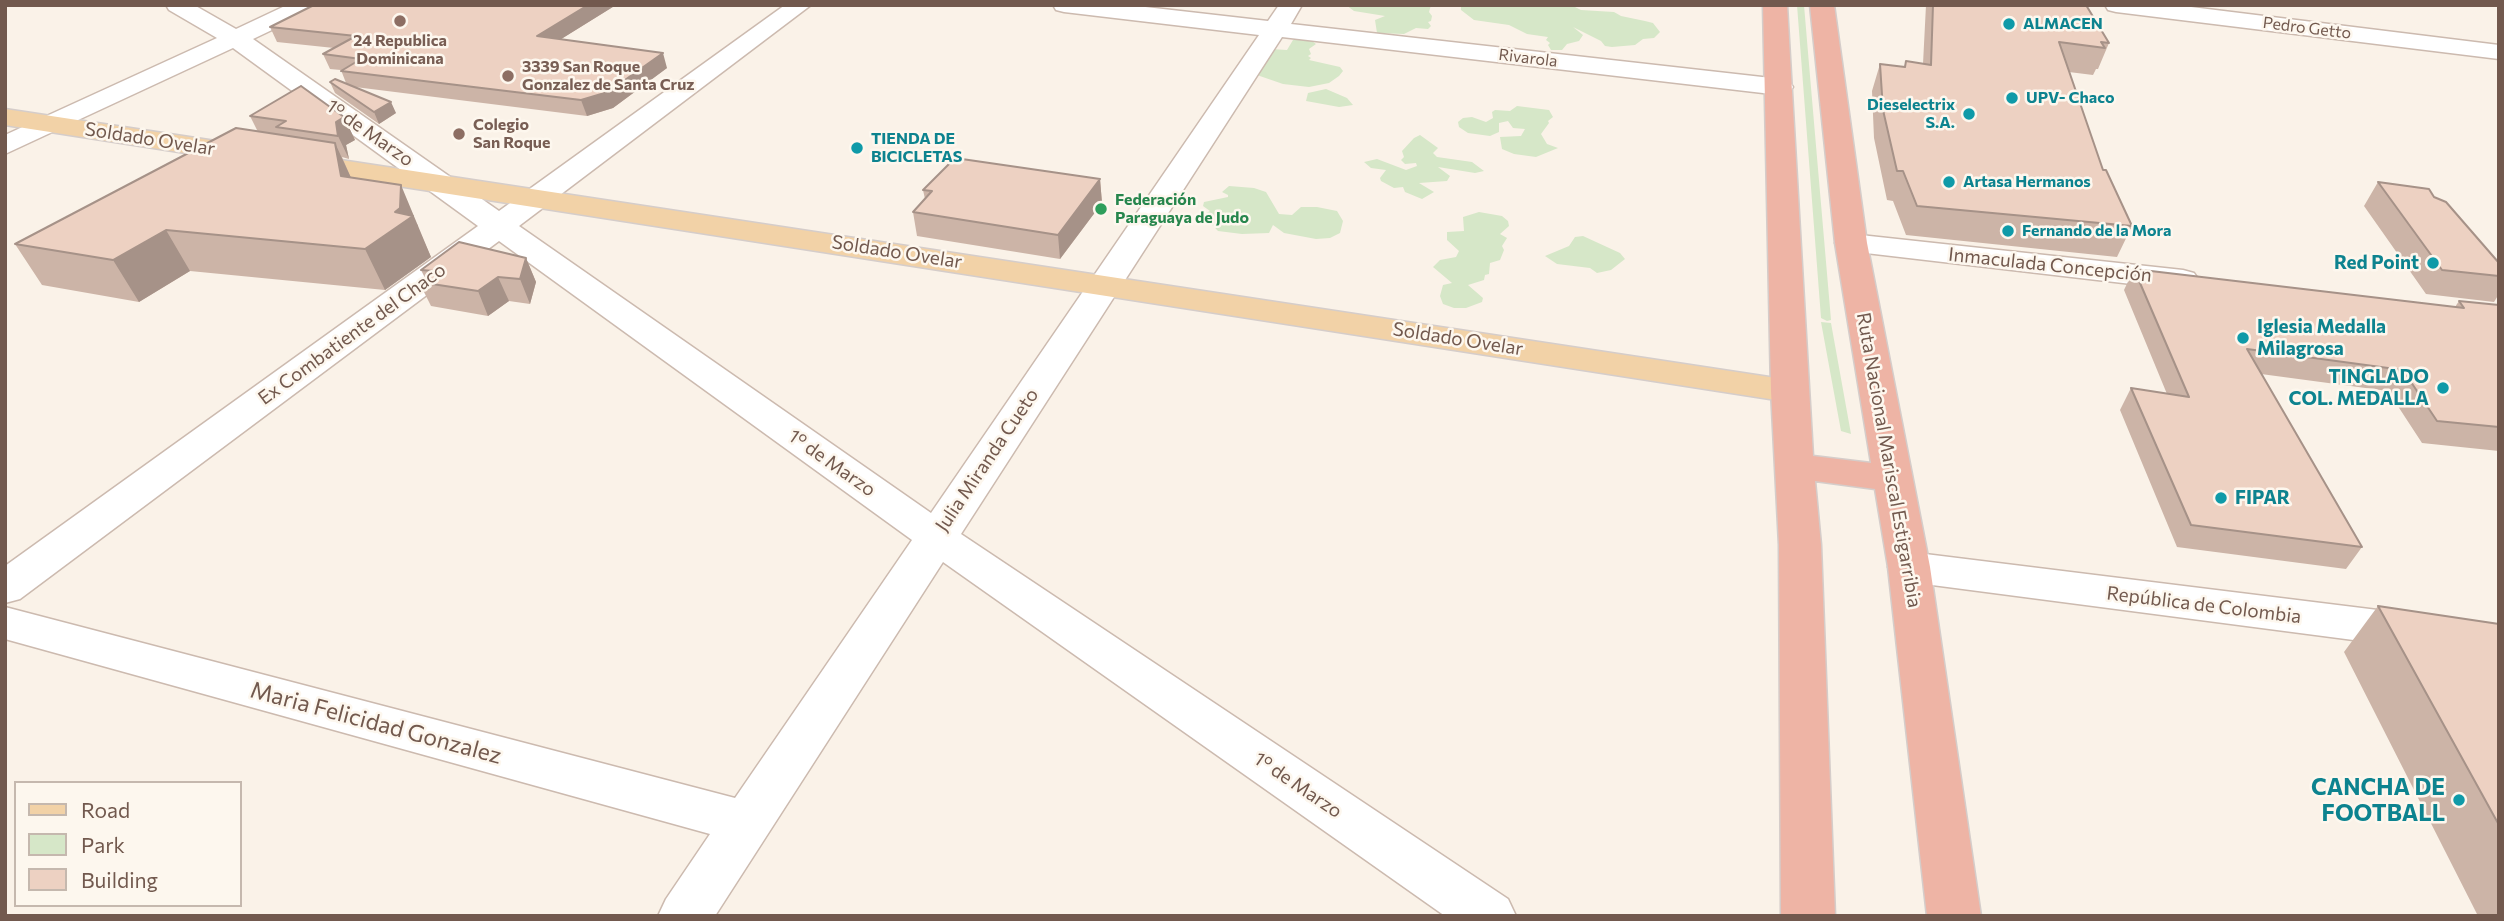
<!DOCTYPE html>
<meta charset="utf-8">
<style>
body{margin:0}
#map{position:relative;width:2504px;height:921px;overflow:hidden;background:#faf2e8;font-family:Commissioner,sans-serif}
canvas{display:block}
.frame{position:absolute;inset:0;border:7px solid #72594e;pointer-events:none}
.legend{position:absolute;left:14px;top:781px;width:228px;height:126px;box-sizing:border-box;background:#fdf7ee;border:2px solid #c5b8ae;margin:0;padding:9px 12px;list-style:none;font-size:21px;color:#72594e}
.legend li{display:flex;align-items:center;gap:14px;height:35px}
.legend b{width:35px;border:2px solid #c5b8ae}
</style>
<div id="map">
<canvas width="2504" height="921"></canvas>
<div class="frame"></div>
<ul class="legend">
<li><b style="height:9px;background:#f2d2a7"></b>Road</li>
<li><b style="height:19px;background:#d6e7c8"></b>Park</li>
<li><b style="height:19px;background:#edd1c2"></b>Building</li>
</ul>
</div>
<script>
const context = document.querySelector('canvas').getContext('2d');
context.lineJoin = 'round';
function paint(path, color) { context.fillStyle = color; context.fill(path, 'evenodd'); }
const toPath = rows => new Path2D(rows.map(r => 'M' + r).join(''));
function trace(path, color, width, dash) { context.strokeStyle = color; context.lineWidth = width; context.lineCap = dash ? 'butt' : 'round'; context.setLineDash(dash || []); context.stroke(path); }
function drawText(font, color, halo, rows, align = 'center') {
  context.font = font + ' Commissioner,sans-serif'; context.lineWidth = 5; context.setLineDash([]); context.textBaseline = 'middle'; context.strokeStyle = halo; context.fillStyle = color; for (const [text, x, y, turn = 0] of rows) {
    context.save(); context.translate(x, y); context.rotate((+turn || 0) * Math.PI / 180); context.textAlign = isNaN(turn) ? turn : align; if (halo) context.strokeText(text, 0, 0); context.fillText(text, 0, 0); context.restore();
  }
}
const green = toPath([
 [1346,5,1431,5,1429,12,1432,16,1431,21,1428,22,1431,26,1428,29,1416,28,1404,34,1377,33,1375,20,1385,16,1354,11],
 [1461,5,1571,5,1581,10,1614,12,1621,16,1645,21,1653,23,1660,32,1654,38,1643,39,1635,45,1612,47,1605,46,1601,41,1573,27,1583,35,1579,41,1567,44,1562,50,1551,50,1548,45,1550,43,1546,40,1548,37,1527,34,1509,25,1474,20,1461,10],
 [1797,5,1804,5,1810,76,1831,320,1827,321,1821,318],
 [1303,38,1308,38,1316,44,1309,49,1311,54,1308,56,1311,58,1309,60,1340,67,1343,71,1339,76,1329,83,1309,87,1283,84,1254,74,1271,49,1287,50,1293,40],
 [1326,89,1347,98,1353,105,1339,107,1306,101,1308,93],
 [1517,106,1549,110,1553,117,1548,121,1549,123,1541,134,1547,144,1558,148,1536,157,1514,154,1502,149,1500,137,1521,136,1525,129,1513,128,1508,121,1499,123,1499,132,1490,136,1468,133,1459,127,1458,122,1463,118,1472,117,1486,122,1493,118,1492,112,1495,110,1510,111],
 [1420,135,1438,148,1433,153,1437,157,1472,162,1484,171,1475,173,1438,167,1450,176,1447,181,1419,183,1434,192,1422,199,1405,192,1403,187,1394,188,1381,181,1380,178,1386,170,1371,168,1364,162,1377,159,1406,170,1417,166,1416,163,1405,164,1401,160,1404,157,1402,151,1414,138],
 [1229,186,1254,188,1266,192,1279,214,1292,215,1301,207,1317,207,1337,211,1343,221,1340,233,1330,238,1316,239,1284,233,1273,225,1269,233,1242,234,1218,231,1203,215,1210,211,1203,206,1204,202,1228,197,1228,195,1222,192],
 [1479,212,1502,216,1508,221,1509,226,1500,234,1507,238,1502,246,1504,250,1500,260,1490,263,1489,274,1485,275,1484,280,1468,285,1483,298,1482,302,1466,308,1454,308,1443,304,1440,296,1443,285,1452,283,1433,267,1440,260,1456,257,1459,251,1447,240,1447,232,1464,231,1463,217],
 [1583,236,1620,253,1625,259,1611,270,1597,273,1590,268,1557,264,1545,256,1569,246,1575,237],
 [1821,322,1831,323,1851,434,1841,431]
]);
const minor = toPath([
 [166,5,194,5,236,29,287,5,317,5,314,10,253,39,499,211,785,5,811,5,519,226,931,513,1259,35,1064,12,1056,10,1053,5,1128,5,1268,21,1279,5,1302,5,1291,24,1780,79,1789,81,1793,87,1789,93,1780,95,1282,37,961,534,1508,899,1516,916,1445,916,943,562,715,916,658,916,666,899,710,834,5,639,5,607,735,798,912,540,499,241,20,599,5,603,5,566,478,226,233,48,5,154,5,135,217,38,169,10,166,5],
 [2105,5,2175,5,2499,45,2499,59,2116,12,2108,10,2105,5],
 [1851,234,2183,270,2194,273,2199,280,2194,287,2183,290,1840,250,1835,243,1840,236,1851,234],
 [1909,552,2499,625,2499,659,1909,582,1894,577,1888,567,1894,557,1909,552]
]);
const major = toPath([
 [5,109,1789,380,1802,383,1807,391,1802,399,1789,402,5,125,5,109]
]);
const highway = toPath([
 [1763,5,1787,5,1813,456,1871,463,1835,243,1810,5,1834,5,1867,243,1930,567,1981,916,1927,916,1888,567,1875,489,1815,481,1821,545,1835,916,1781,916,1779,545,1771,391,1763,5]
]);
const wall = toPath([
 [314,5,616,5,561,39,667,68,613,108,587,116,355,87,396,113,379,124,335,93,330,82,346,83,341,70,330,69,323,54,334,48,277,42,270,27],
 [1926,5,2086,5,2109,43,2098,69,2096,69,2093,75,2069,72,2103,170,2132,226,2117,257,1906,235,1893,201,1887,200,1874,138,1872,91,1880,64,1904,67,1923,64],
 [250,116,344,117,355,140,346,145,349,159,342,157,351,178,418,225,418,228,431,257,385,290,190,271,139,302,42,285,15,244,258,132],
 [1100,179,1102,203,1060,259,917,236,913,212,925,199,923,190],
 [2378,182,2434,197,2499,263,2499,294,2494,302,2426,294,2364,206],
 [526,258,536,282,530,304,509,301,488,316,431,306,419,282,425,278,421,270],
 [2134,269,2455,307,2459,301,2499,305,2499,451,2422,443,2388,391,2261,374,2362,547,2346,569,2177,547,2120,410,2131,388,2167,394,2124,290],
 [2378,606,2499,624,2499,916,2478,916,2344,652]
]);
const shadedWall = toPath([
 [588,5,616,5,542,51,537,36],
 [663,53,667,68,613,108,587,116,581,100],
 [391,102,396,113,379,124,374,112],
 [344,117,355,140,346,145,349,159,338,136,336,122],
 [335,143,353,182,341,176],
 [1100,179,1102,203,1060,259,1058,235],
 [401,185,431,257,385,290,365,249,395,212],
 [166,230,190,271,139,302,113,260],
 [526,258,536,282,530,304,520,279],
 [498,277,509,301,488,316,478,291]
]);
const building = toPath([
 [314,5,588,5,537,36,663,53,608,92,581,100,341,71,361,59,323,54,356,36,270,27,314,5],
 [1933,5,2086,5,2109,43,2101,42,2105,48,2059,42,2103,170,2106,170,2132,226,1917,206,1903,171,1897,171,1883,110,1880,64,1905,67,1906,61,1931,65,1933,5],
 [335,79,391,102,374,112,330,82,335,79],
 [301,86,344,117,336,122,338,136,276,127,286,121,250,116,301,86],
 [236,128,335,143,341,176,401,185,400,208,395,212,413,216,365,249,166,230,113,260,15,244,236,128],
 [955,158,1100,179,1058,235,913,212,932,191,923,190,955,158],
 [2378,182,2429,189,2434,197,2446,202,2499,263,2499,276,2442,270,2378,182],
 [459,242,526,258,520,279,498,277,478,291,419,282,434,271,421,270,459,242],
 [2134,269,2464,308,2459,301,2499,305,2499,427,2437,421,2403,370,2247,349,2362,547,2191,525,2131,388,2189,397,2134,269],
 [2378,606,2499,624,2499,825,2378,606]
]);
const markers = [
 [400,21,7,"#8d6e63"],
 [2009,24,7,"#0f9aa8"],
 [508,76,7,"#8d6e63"],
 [2012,98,7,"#0f9aa8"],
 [1969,114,7,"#0f9aa8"],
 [459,134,7,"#8d6e63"],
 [857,148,7,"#0f9aa8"],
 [1949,182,7,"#0f9aa8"],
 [1101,209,7,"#2e9e5b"],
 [2008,231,7,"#0f9aa8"],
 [2433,263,7,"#0f9aa8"],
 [2243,338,7,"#0f9aa8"],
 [2443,388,7,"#0f9aa8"],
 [2221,498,7,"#0f9aa8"],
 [2459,800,7,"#0f9aa8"]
];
const farCulturenames = [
 ["ALMACEN",2023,24],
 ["UPV- Chaco",2026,98],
 ["Dieselectrix",1955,105,"right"],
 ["S.A.",1955,123,"right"],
 ["TIENDA DE",871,139],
 ["BICICLETAS",871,157],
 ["Artasa Hermanos",1963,182],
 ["Fernando de la Mora",2022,231]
];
const farStreetnames = [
 ["Pedro Getto",2307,28,7],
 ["Rivarola",1528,58,7]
];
const farEducationnames = [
 ["24 Republica",400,41,"center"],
 ["Dominicana",400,59,"center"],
 ["3339 San Roque",522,67],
 ["Gonzalez de Santa Cruz",522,85],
 ["Colegio",473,125],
 ["San Roque",473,143]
];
const farLeisurenames = [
 ["Federación",1115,200],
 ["Paraguaya de Judo",1115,218]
];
const streetNames = [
 ["1º de Marzo",370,133,35],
 ["Soldado Ovelar",150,139,9],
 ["Soldado Ovelar",897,252,9],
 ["Inmaculada Concepción",2050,265,6],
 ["Ex Combatiente del Chaco",352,334,-36],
 ["Soldado Ovelar",1458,339,9],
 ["Julia Miranda Cueto",987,460,-56],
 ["Ruta Nacional Mariscal Estigarribia",1889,460,80],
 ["1º de Marzo",832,463,35],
 ["República de Colombia",2204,605,7],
 ["1º de Marzo",1298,785,34]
];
const cultureNames = [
 ["Red Point",2419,263],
 ["Iglesia Medalla",2257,327,"left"],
 ["Milagrosa",2257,349,"left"],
 ["TINGLADO",2429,377],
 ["COL. MEDALLA",2429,399],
 ["FIPAR",2235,498,"left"]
];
const nearStreetnames = [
 ["Maria Felicidad Gonzalez",376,723,15]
];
const nearCulturenames = [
 ["CANCHA DE",2445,787],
 ["FOOTBALL",2445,813]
];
paint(green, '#d6e7c8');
trace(minor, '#ccbaaf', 3);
trace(major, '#d5cdca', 3);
trace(highway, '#d5cdca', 3);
paint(minor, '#fff');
paint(major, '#f2d2a7');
paint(highway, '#eeb4a5');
paint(wall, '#ccb4a7');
paint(shadedWall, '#a69288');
paint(building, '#edd1c2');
trace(building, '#a69288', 2);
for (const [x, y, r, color] of markers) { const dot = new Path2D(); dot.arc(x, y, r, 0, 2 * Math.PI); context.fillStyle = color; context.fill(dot); trace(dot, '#fdf7ee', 2.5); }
drawText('bold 16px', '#0d838f', '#fdf7ee', farCulturenames, 'left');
drawText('16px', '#72594e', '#fdf7ee', farStreetnames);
drawText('bold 16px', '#785e54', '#fdf7ee', farEducationnames, 'left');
drawText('bold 16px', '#27864d', '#fdf7ee', farLeisurenames, 'left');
drawText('19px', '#72594e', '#fdf7ee', streetNames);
drawText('bold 19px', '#0d838f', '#fdf7ee', cultureNames, 'right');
drawText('23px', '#72594e', '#fdf7ee', nearStreetnames);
drawText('bold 23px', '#0d838f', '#fdf7ee', nearCulturenames, 'right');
</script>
